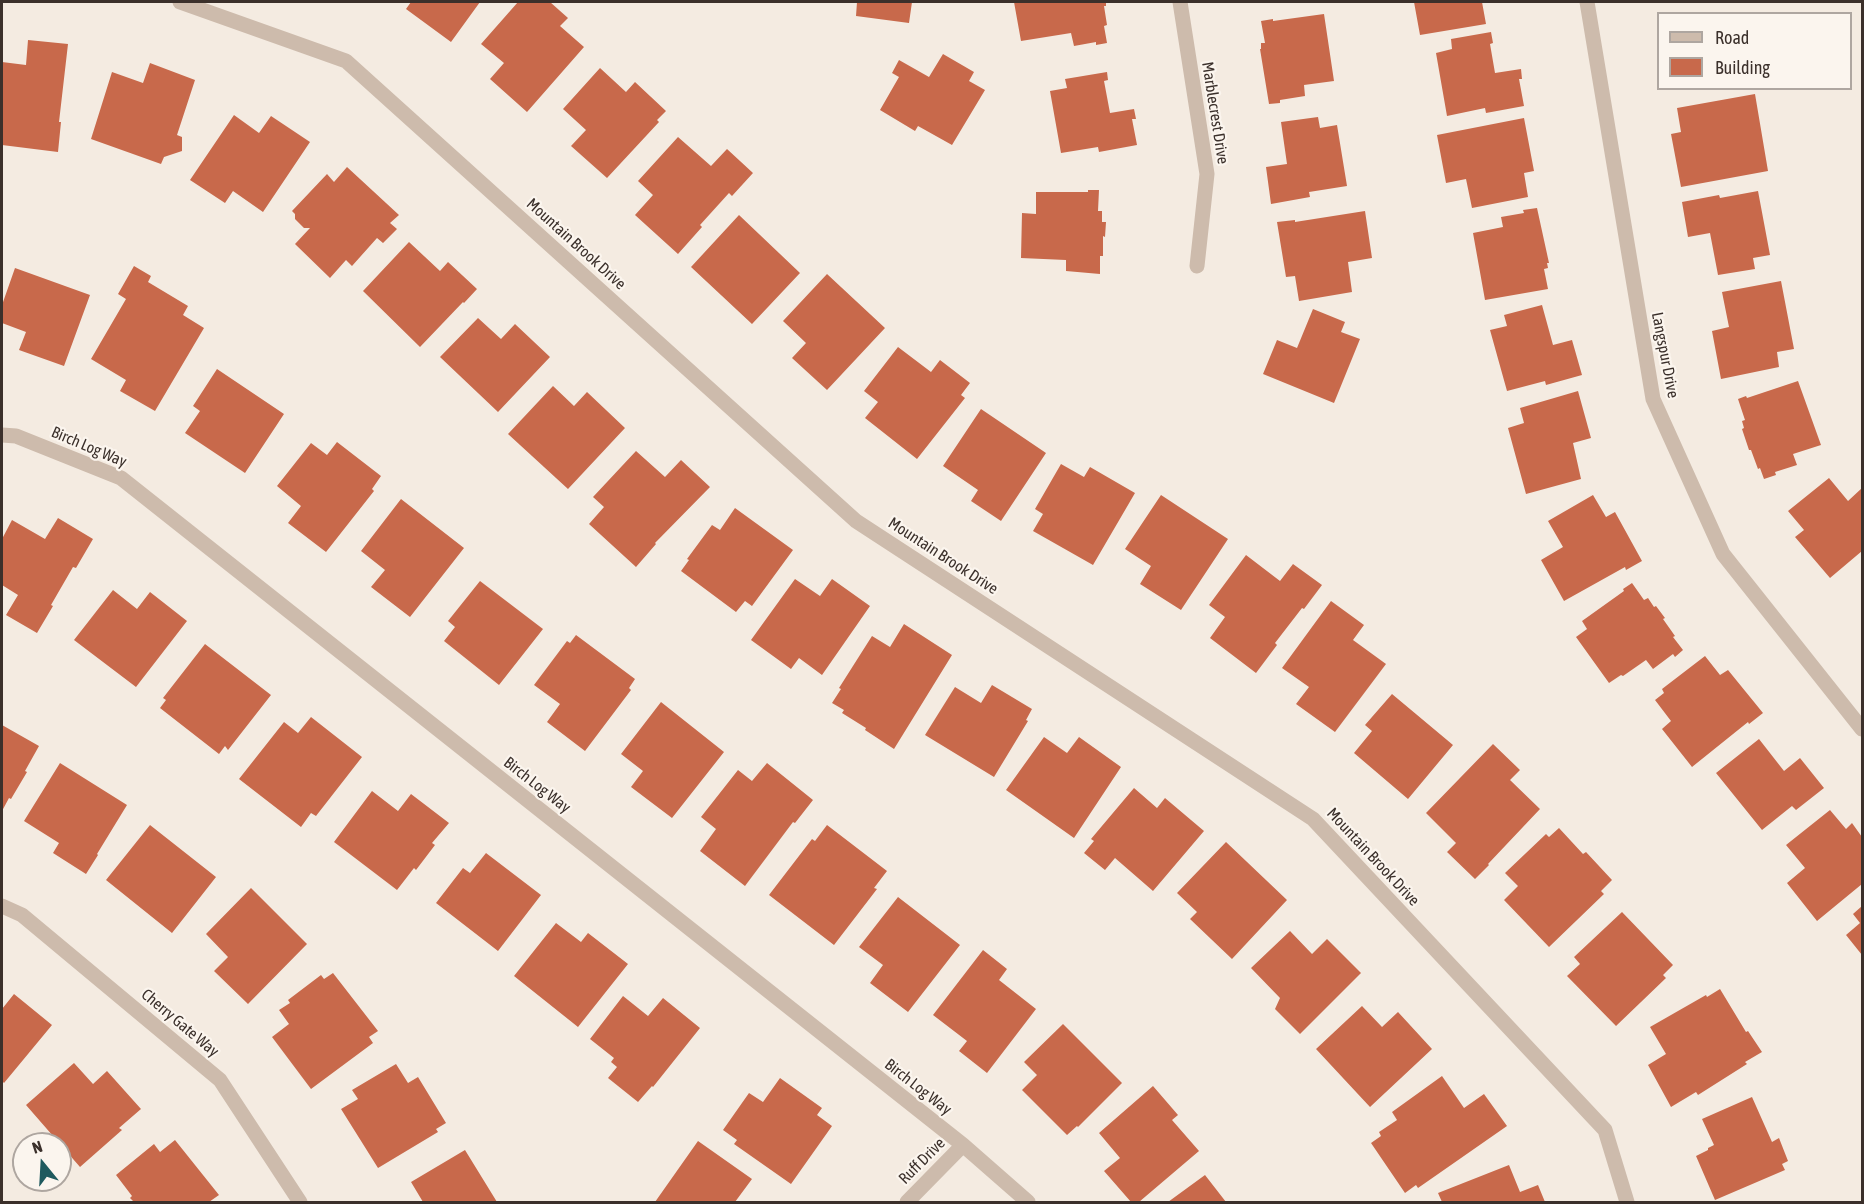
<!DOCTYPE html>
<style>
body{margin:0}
#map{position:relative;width:1864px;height:1204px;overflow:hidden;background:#f4ebe1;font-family:"Asap Condensed",sans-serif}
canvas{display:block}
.frame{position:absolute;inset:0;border:3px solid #3b302b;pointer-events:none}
.legend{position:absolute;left:1657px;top:12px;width:195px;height:78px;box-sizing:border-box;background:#fbf5ee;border:2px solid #aea6a0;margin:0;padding:8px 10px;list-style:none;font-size:18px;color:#3b302b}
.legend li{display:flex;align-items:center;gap:12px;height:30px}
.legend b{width:30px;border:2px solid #aea6a0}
.north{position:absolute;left:12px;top:1132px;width:60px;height:60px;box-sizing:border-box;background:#fbf5ee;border:2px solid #aea6a0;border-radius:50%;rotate:342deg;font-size:16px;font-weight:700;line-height:24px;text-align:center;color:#3b302b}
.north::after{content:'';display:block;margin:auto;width:21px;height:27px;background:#1f5a5e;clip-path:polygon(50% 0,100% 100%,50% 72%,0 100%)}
</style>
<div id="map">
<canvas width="1864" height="1204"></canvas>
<div class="frame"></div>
<ul class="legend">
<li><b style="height:8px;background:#cdbbac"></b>Road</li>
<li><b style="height:16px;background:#c8694b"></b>Building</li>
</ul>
<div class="north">N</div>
</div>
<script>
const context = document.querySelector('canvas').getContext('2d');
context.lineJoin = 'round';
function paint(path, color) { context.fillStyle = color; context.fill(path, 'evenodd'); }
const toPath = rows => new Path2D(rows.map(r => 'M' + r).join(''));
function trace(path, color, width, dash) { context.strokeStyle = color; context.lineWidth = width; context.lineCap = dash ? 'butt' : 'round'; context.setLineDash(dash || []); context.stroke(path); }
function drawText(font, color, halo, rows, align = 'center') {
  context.font = font + ' "Asap Condensed",sans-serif'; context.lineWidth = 4.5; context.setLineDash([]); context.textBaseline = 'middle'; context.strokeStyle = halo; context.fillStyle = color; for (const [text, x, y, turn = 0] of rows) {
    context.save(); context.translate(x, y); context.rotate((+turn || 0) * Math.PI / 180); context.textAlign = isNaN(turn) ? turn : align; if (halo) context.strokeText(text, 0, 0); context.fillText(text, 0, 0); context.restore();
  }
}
const building = toPath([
 [411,2,480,2,451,42,406,9],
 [518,2,550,2,568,18,560,26,584,47,527,112,490,79,504,63,481,44],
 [857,2,912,2,909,23,856,16],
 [1014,2,1106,2,1106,6,1104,6,1107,25,1104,26,1107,43,1096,45,1096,42,1074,46,1071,33,1021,41],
 [1414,2,1482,2,1486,24,1420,35],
 [1324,14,1334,81,1304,85,1305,96,1280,100,1280,103,1269,104,1260,49,1261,49,1261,43,1265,43,1261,21,1273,19,1273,21],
 [1491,32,1493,43,1490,44,1495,73,1521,69,1522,79,1519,79,1524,106,1486,113,1485,108,1447,116,1436,53,1452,49,1451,39],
 [28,40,68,44,59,122,61,122,58,152,2,145,2,62,26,65],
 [943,54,974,72,969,81,985,90,952,145,918,126,915,131,880,110,899,77,892,73,899,60,929,77],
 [150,63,195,80,177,135,182,137,182,151,164,157,161,164,91,139,112,72,143,83],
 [600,68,626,92,635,82,666,111,657,120,659,122,607,178,571,146,586,130,563,109],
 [1107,72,1108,80,1104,81,1110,113,1134,109,1136,119,1132,119,1137,145,1099,152,1098,147,1061,153,1050,91,1067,88,1065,79],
 [1755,94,1768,171,1681,187,1671,134,1681,132,1677,108],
 [234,115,259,133,271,116,310,142,263,212,233,191,225,203,190,180],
 [1318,117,1320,128,1337,125,1347,186,1309,192,1310,197,1271,204,1266,167,1287,164,1281,122],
 [1524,118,1534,171,1524,173,1528,197,1472,208,1466,179,1446,183,1437,135],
 [678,137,711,166,727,149,753,173,732,196,729,193,700,225,702,227,678,254,635,215,653,195,638,181],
 [347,167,399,215,390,223,397,229,383,243,377,238,352,266,346,260,330,278,295,244,310,228,304,228,295,219,295,214,292,211,327,174,334,182],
 [1088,190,1099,190,1098,211,1102,211,1102,222,1106,222,1105,237,1103,236,1103,256,1100,256,1100,274,1066,271,1066,260,1021,258,1022,213,1036,214,1036,192,1088,192],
 [1758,191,1770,255,1753,258,1755,269,1718,275,1710,233,1688,237,1682,202,1719,195,1720,198],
 [1537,208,1549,263,1547,263,1548,268,1544,269,1548,289,1485,300,1473,233,1503,227,1501,217,1524,213,1523,210],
 [1365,211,1372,258,1348,262,1352,292,1299,301,1295,276,1286,277,1277,222,1295,220,1295,222],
 [739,215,800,273,752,324,691,267],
 [409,242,440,271,448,262,477,289,464,303,463,302,420,347,363,291],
 [134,266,151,276,148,282,188,306,183,315,204,328,155,411,120,391,126,380,91,359,126,299,118,294],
 [15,268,90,295,64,366,19,350,26,332,2,323,2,305],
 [827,274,885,328,827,390,792,358,806,343,783,321],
 [1781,281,1794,349,1777,352,1779,367,1721,379,1712,331,1729,327,1722,292],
 [1542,305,1553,345,1572,340,1582,375,1546,385,1545,381,1507,391,1490,330,1507,326,1504,315],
 [1313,309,1345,322,1341,332,1360,339,1334,403,1263,374,1277,340,1297,348],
 [478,318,501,339,515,324,550,357,498,412,440,357],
 [898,347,931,372,940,360,970,383,961,395,965,398,917,459,865,418,878,402,864,391],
 [217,369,284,414,245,473,185,433,200,411,193,406],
 [1798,381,1821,445,1793,454,1797,465,1775,472,1776,475,1764,479,1760,468,1758,469,1751,450,1749,450,1742,429,1744,428,1742,421,1745,420,1738,399,1746,396,1747,398],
 [553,386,574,406,587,392,625,428,568,489,508,434],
 [1578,391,1591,438,1573,443,1581,479,1526,494,1508,428,1524,423,1520,408],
 [981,409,1046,453,1001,521,971,501,978,490,943,466],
 [337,442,381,476,372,489,374,491,326,552,288,523,301,506,277,486,311,443,327,455],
 [636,451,665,477,681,460,710,487,655,543,656,544,636,567,589,524,604,507,593,497],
 [1061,464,1084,477,1090,467,1135,493,1093,565,1033,531,1043,514,1035,509],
 [1829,478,1848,501,1862,488,1862,551,1830,578,1795,537,1804,530,1788,511],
 [1161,495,1228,539,1181,610,1140,584,1151,566,1125,549],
 [1593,495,1606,517,1615,512,1642,561,1626,570,1625,567,1564,601,1541,560,1563,547,1548,521],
 [401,499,464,548,410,617,371,587,385,570,361,551],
 [735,508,793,550,752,606,745,601,736,612,681,571,689,560,687,559,712,525,720,530],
 [58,518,93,539,76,568,73,567,51,605,53,606,37,633,6,615,18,595,2,585,2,539,12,520,45,539],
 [1246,555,1280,581,1293,564,1322,585,1304,609,1302,608,1275,643,1277,645,1256,673,1210,638,1225,617,1209,605],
 [795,579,820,596,832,579,870,606,822,675,799,658,791,669,751,640],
 [480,581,543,629,499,685,444,641,455,627,448,621],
 [1632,583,1644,600,1648,598,1654,607,1656,606,1665,618,1663,619,1675,636,1673,637,1683,650,1675,657,1673,654,1653,669,1646,660,1623,676,1621,675,1609,683,1576,637,1587,629,1582,621,1624,591,1623,589],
 [113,590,137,609,150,592,187,621,136,687,74,640],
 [1331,601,1364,625,1353,640,1386,664,1335,732,1296,704,1309,687,1282,668],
 [904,624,952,655,894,749,865,730,866,728,842,713,844,710,832,703,841,689,839,688,872,636,890,647],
 [576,635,635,679,629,688,631,690,585,751,547,722,560,704,534,685,567,641,570,643],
 [205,644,271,695,228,750,225,746,219,754,160,708,166,700,163,698],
 [1705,656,1720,675,1728,670,1763,713,1749,724,1748,722,1692,767,1662,729,1671,721,1655,700,1664,693,1662,689],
 [992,685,1032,709,1026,720,1028,721,994,777,925,735,955,687,981,703],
 [1392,694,1453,745,1408,799,1354,753,1372,731,1365,725],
 [661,702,724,752,672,818,631,787,643,771,621,754],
 [311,717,362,757,316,816,311,813,301,827,239,779,284,722,298,733],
 [2,725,39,746,25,771,27,772,11,799,9,798,2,811],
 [1044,737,1067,753,1079,737,1121,767,1074,838,1006,790],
 [1759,739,1784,771,1800,758,1824,788,1796,810,1792,806,1762,830,1716,773],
 [1493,744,1520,770,1510,780,1540,809,1488,864,1489,865,1475,879,1447,852,1456,843,1426,813],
 [60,763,127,805,97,854,98,855,86,874,53,853,59,843,24,821],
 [767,763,813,800,795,823,793,822,745,886,700,851,716,829,701,817,738,770,752,781],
 [1134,788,1157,808,1165,798,1204,831,1153,891,1115,858,1105,870,1084,853,1094,841,1091,839],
 [372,791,398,811,411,794,449,823,432,843,435,845,416,870,414,868,397,890,334,842],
 [1830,810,1846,829,1852,823,1862,837,1862,884,1817,921,1787,883,1805,868,1786,845],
 [150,825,216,877,172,933,106,880],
 [827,825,887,871,874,888,877,889,834,945,769,895,812,839,815,841],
 [1559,828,1583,854,1586,852,1612,880,1601,891,1604,894,1549,947,1504,900,1518,886,1505,873,1546,834,1549,837],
 [1226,842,1287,900,1232,959,1190,919,1197,912,1177,893],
 [486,853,541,895,498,951,436,903,463,868,470,873],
 [251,888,307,944,248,1004,214,971,228,957,206,934],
 [898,897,960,945,908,1012,870,983,883,965,859,947],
 [1862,906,1862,955,1846,935,1860,923,1853,914],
 [1622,912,1673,965,1663,975,1666,978,1616,1026,1567,976,1580,964,1574,957],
 [556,923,581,942,588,933,628,964,578,1027,514,976],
 [1290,931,1312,954,1327,939,1361,973,1300,1034,1275,1009,1280,998,1251,968],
 [983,950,1007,969,999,980,1036,1009,987,1073,959,1051,967,1041,933,1015],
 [333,973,378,1031,369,1037,373,1043,311,1089,272,1037,289,1024,279,1010,290,1003,288,1000,321,975,324,979],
 [1720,989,1746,1032,1748,1031,1762,1052,1745,1062,1747,1064,1698,1095,1696,1092,1671,1107,1648,1065,1666,1054,1650,1027,1706,995,1707,997],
 [14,994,52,1025,4,1083,2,1081,2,1009],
 [623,996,648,1016,663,998,700,1028,653,1087,652,1086,638,1102,608,1078,617,1067,611,1062,614,1058,590,1039],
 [1362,1006,1382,1027,1398,1012,1432,1049,1370,1107,1316,1049],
 [1063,1024,1122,1083,1078,1127,1077,1126,1067,1135,1022,1090,1037,1075,1024,1062],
 [74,1063,93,1084,107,1071,141,1109,119,1128,122,1130,80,1167,26,1105],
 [396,1064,408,1083,418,1077,446,1123,436,1129,438,1132,378,1168,341,1109,358,1099,352,1090],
 [1442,1076,1464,1108,1484,1094,1507,1126,1418,1188,1416,1185,1405,1193,1371,1143,1381,1136,1379,1132,1397,1120,1392,1112],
 [780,1078,822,1108,817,1115,832,1126,791,1184,734,1144,737,1140,723,1130,749,1093,763,1102],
 [1153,1086,1178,1115,1172,1120,1199,1151,1139,1202,1131,1202,1104,1171,1120,1158,1099,1133],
 [1752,1097,1772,1142,1779,1138,1788,1161,1782,1164,1785,1170,1715,1200,1696,1156,1708,1150,1708,1148,1714,1145,1702,1119],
 [175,1140,219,1195,209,1202,134,1202,130,1198,132,1196,116,1175,154,1144,160,1152],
 [698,1141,752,1179,735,1202,655,1202],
 [465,1150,497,1202,423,1202,411,1182],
 [1509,1165,1520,1192,1538,1185,1545,1202,1442,1202,1438,1193],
 [1205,1175,1226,1202,1168,1202]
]);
const minor = toPath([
 [180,2,346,61,856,521,1313,819,1605,1130,1627,1202],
 [1180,2,1207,174,1197,266],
 [1587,2,1653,399,1723,554,1862,729],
 [2,435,16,436,121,478,963,1145,1028,1202],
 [2,906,22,915,220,1080,300,1202],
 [907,1202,963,1145]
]);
const streetNames = [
 ["Marblecrest Drive",1215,113,81],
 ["Mountain Brook Drive",576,244,42],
 ["Langspur Drive",1665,355,79],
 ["Birch Log Way",89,447,23],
 ["Mountain Brook Drive",943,556,33],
 ["Birch Log Way",537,785,38],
 ["Mountain Brook Drive",1373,857,47],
 ["Cherry Gate Way",180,1023,40],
 ["Birch Log Way",918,1087,38],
 ["Ruff Drive",922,1161,-45]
];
paint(building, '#c8694b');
trace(minor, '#cdbbac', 15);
drawText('16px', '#3b302b', '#fbf5ee', streetNames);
</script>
